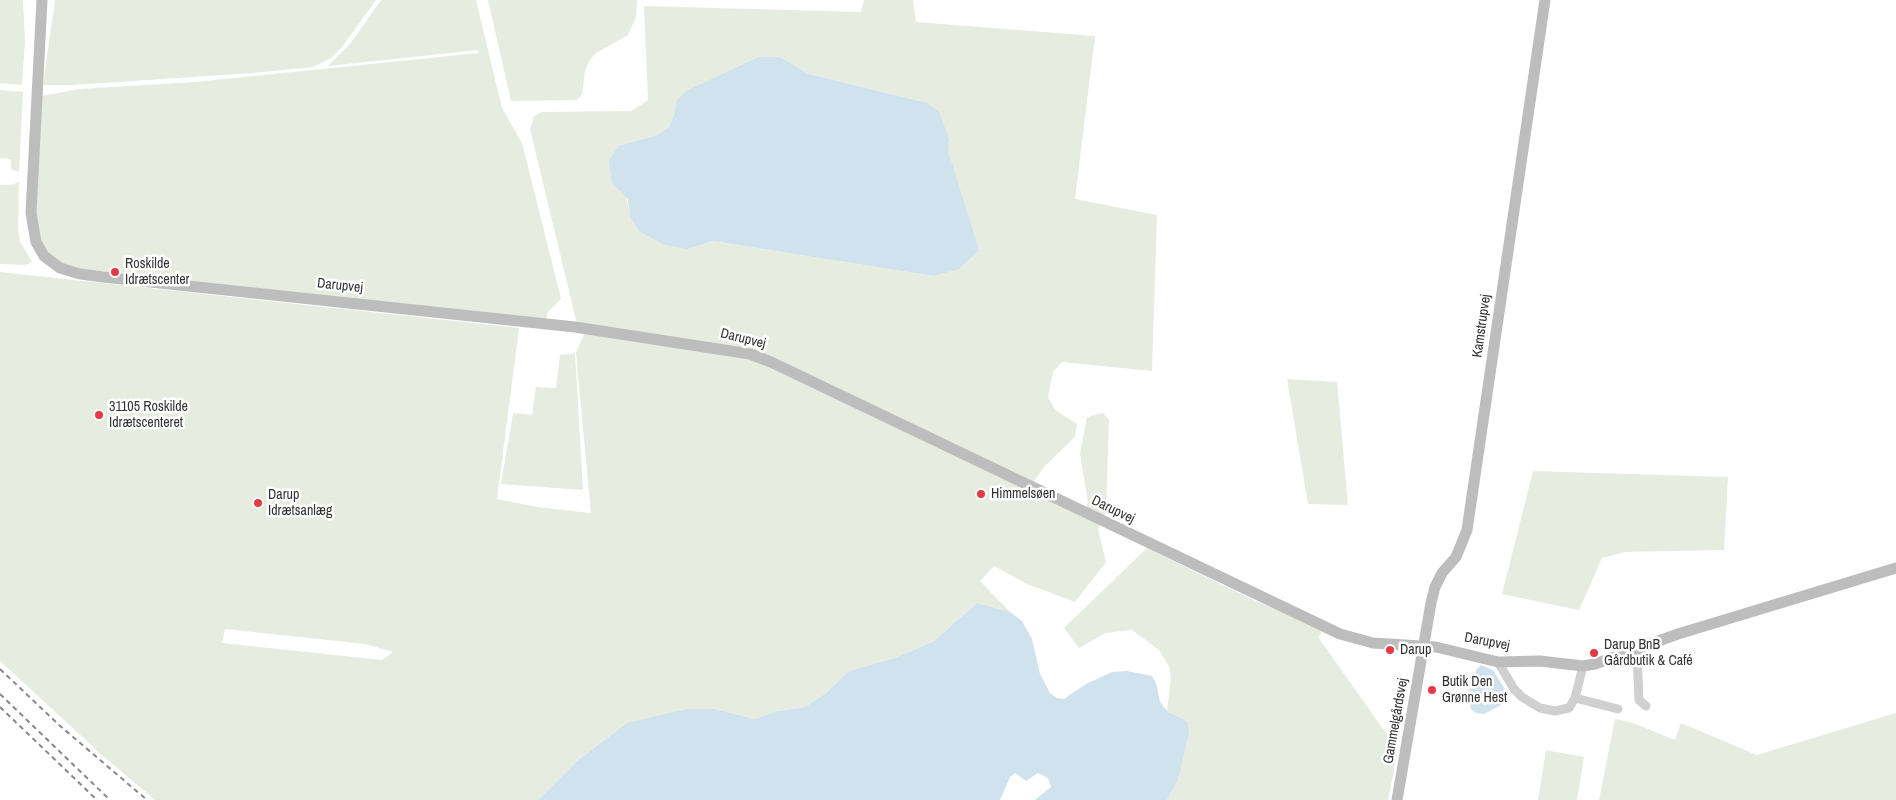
<!DOCTYPE html>
<meta charset="utf-8">
<style>
body{margin:0}
canvas{display:block;background:#fff}
</style>
<canvas width="1896" height="800"></canvas>
<script>
const context = document.querySelector('canvas').getContext('2d');
context.lineJoin = 'round';
function paint(path, color) { context.fillStyle = color; context.fill(path, 'evenodd'); }
const toPath = rows => new Path2D(rows.map(r => 'M' + r).join(''));
function trace(path, color, width, dash) { context.strokeStyle = color; context.lineWidth = width; context.lineCap = dash ? 'butt' : 'round'; context.setLineDash(dash || []); context.stroke(path); }
function drawText(font, color, halo, rows, align = 'center') {
  context.font = font + ' "Archivo Narrow",sans-serif'; context.lineWidth = 5; context.setLineDash([]); context.textBaseline = 'middle'; context.strokeStyle = halo; context.fillStyle = color; for (const [text, x, y, turn = 0] of rows) {
    context.save(); context.translate(x, y); context.rotate((+turn || 0) * Math.PI / 180); context.textAlign = isNaN(turn) ? turn : align; if (halo) context.strokeText(text, 0, 0); context.fillText(text, 0, 0); context.restore();
  }
}
const green = toPath([
 [0,0,23,0,25,41,22,85,0,83],
 [55,0,376,0,342,47,331,58,313,67,252,73,73,85,43,85],
 [381,0,476,0,502,108,522,143,561,299,548,312,546,319,79,269,66,265,47,253,35,227,42,96,80,89,195,82,479,53,478,50,328,66,350,44],
 [488,0,637,0,636,17,628,35,596,53,589,61,585,71,582,94,577,100,511,101],
 [864,0,913,0,916,22,1095,36,1075,199,1157,215,1152,371,1062,362,1053,372,1048,397,1055,410,1077,424,1075,437,1045,466,1033,483,775,358,577,324,530,129,534,116,542,112,631,111,648,100,644,6,861,12],
 [780,57,809,74,928,103,949,139,933,276,713,241,688,249,630,216,618,146,657,135,669,127,675,112,676,101],
 [0,90,23,92,19,172,11,169,11,159,0,158],
 [19,182,18,230,20,241,32,262,25,265,0,264,0,185,11,185],
 [0,272,519,328,497,499,537,507,591,513,576,353,585,332,746,356,767,364,1083,516,1088,502,1080,454,1087,417,1103,413,1109,420,1106,512,1098,529,1106,562,1075,602,1027,584,994,566,980,581,1010,612,977,603,934,641,895,658,849,671,826,693,805,707,777,711,755,719,715,709,627,723,577,761,538,800,155,800,103,756,0,661],
 [225,629,365,644,393,652,382,660,222,643],
 [575,353,583,490,501,484,513,413,532,415,536,387,556,388,560,355],
 [1287,379,1337,382,1348,505,1308,504],
 [1533,471,1728,477,1724,550,1625,552,1602,558,1579,610,1502,594],
 [1147,548,1247,597,1323,630,1318,637,1398,750,1388,800,1167,800,1178,780,1187,721,1167,712,1171,677,1169,666,1159,650,1132,630,1105,633,1079,648,1064,628],
 [1896,713,1896,800,1599,800,1615,719,1633,723,1675,740,1681,723,1757,755],
 [1546,750,1584,757,1577,800,1538,800]
]);
const water = toPath([
 [759,57,780,57,809,74,928,103,939,112,949,139,948,151,979,250,959,269,933,276,713,241,688,249,665,245,639,231,630,216,628,199,612,183,609,161,618,146,657,135,669,127,675,112,676,101,688,90],
 [977,603,1010,612,1022,621,1032,639,1040,674,1050,693,1057,698,1064,699,1086,684,1112,672,1127,671,1152,676,1156,683,1160,702,1168,712,1187,721,1189,732,1178,780,1167,800,1035,800,1051,787,1048,778,1038,773,1026,781,1015,773,1010,777,1000,800,538,800,577,761,627,723,687,709,715,709,755,719,777,711,805,707,826,693,849,671,895,658,934,641],
 [1481,665,1493,670,1506,691,1506,697,1501,705,1484,714,1476,713,1471,709,1468,694,1476,670]
]);
const street = toPath([
 [1634,649,1637,655,1639,700,1646,706],
 [1498,662,1514,689,1522,697,1540,708,1555,711,1569,708,1575,698,1583,666],
 [1575,698,1618,709]
]);
const secondary = toPath([
 [42,0,31,213,36,242,44,256,60,268,80,274,103,277,575,327,750,354,771,362,1340,634,1373,643,1436,647,1498,662,1540,661,1583,666,1595,664,1678,634,1896,568],
 [1397,800,1431,603,1435,587,1442,573,1456,557,1467,530,1545,0]
]);
const rail = toPath([
 [0,669,59,725,147,800],
 [0,694,110,800],
 [0,707,97,800]
]);
const markers = [
 [115,272,5,"#e63946"],
 [99,415,5,"#e63946"],
 [981,494,5,"#e63946"],
 [258,503,5,"#e63946"],
 [1390,650,5,"#e63946"],
 [1594,653,5,"#e63946"],
 [1432,690,5,"#e63946"]
];
const poiNames = [
 ["Roskilde",125,264],
 ["Idrætscenter",125,280],
 ["31105 Roskilde",109,407],
 ["Idrætscenteret",109,423],
 ["Himmelsøen",991,494],
 ["Darup",268,495],
 ["Idrætsanlæg",268,511],
 ["Darup BnB",1604,645],
 ["Gårdbutik & Café",1604,661],
 ["Darup",1400,650],
 ["Butik Den",1442,682],
 ["Grønne Hest",1442,698]
];
const streetNames = [
 ["Darupvej",340,286,6],
 ["Kamstrupvej",1482,326,-82],
 ["Darupvej",743,339,14],
 ["Darupvej",1113,510,26],
 ["Darupvej",1487,642,11],
 ["Gammelgårdsvej",1396,721,-80]
];
paint(green, '#e6ecdf');
paint(water, '#cfe2ee');
trace(street, '#d0d0d0', 9);
trace(secondary, '#bdbdbd', 11);
trace(rail, '#888', 2, [5, 4]);
for (const [x, y, r, color] of markers) { const dot = new Path2D(); dot.arc(x, y, r, 0, 2 * Math.PI); context.fillStyle = color; context.fill(dot); trace(dot, '#fff', 2); }
drawText('14px', '#333', '#fff', poiNames, 'left');
drawText('14px', '#333', '#fff', streetNames);
</script>
